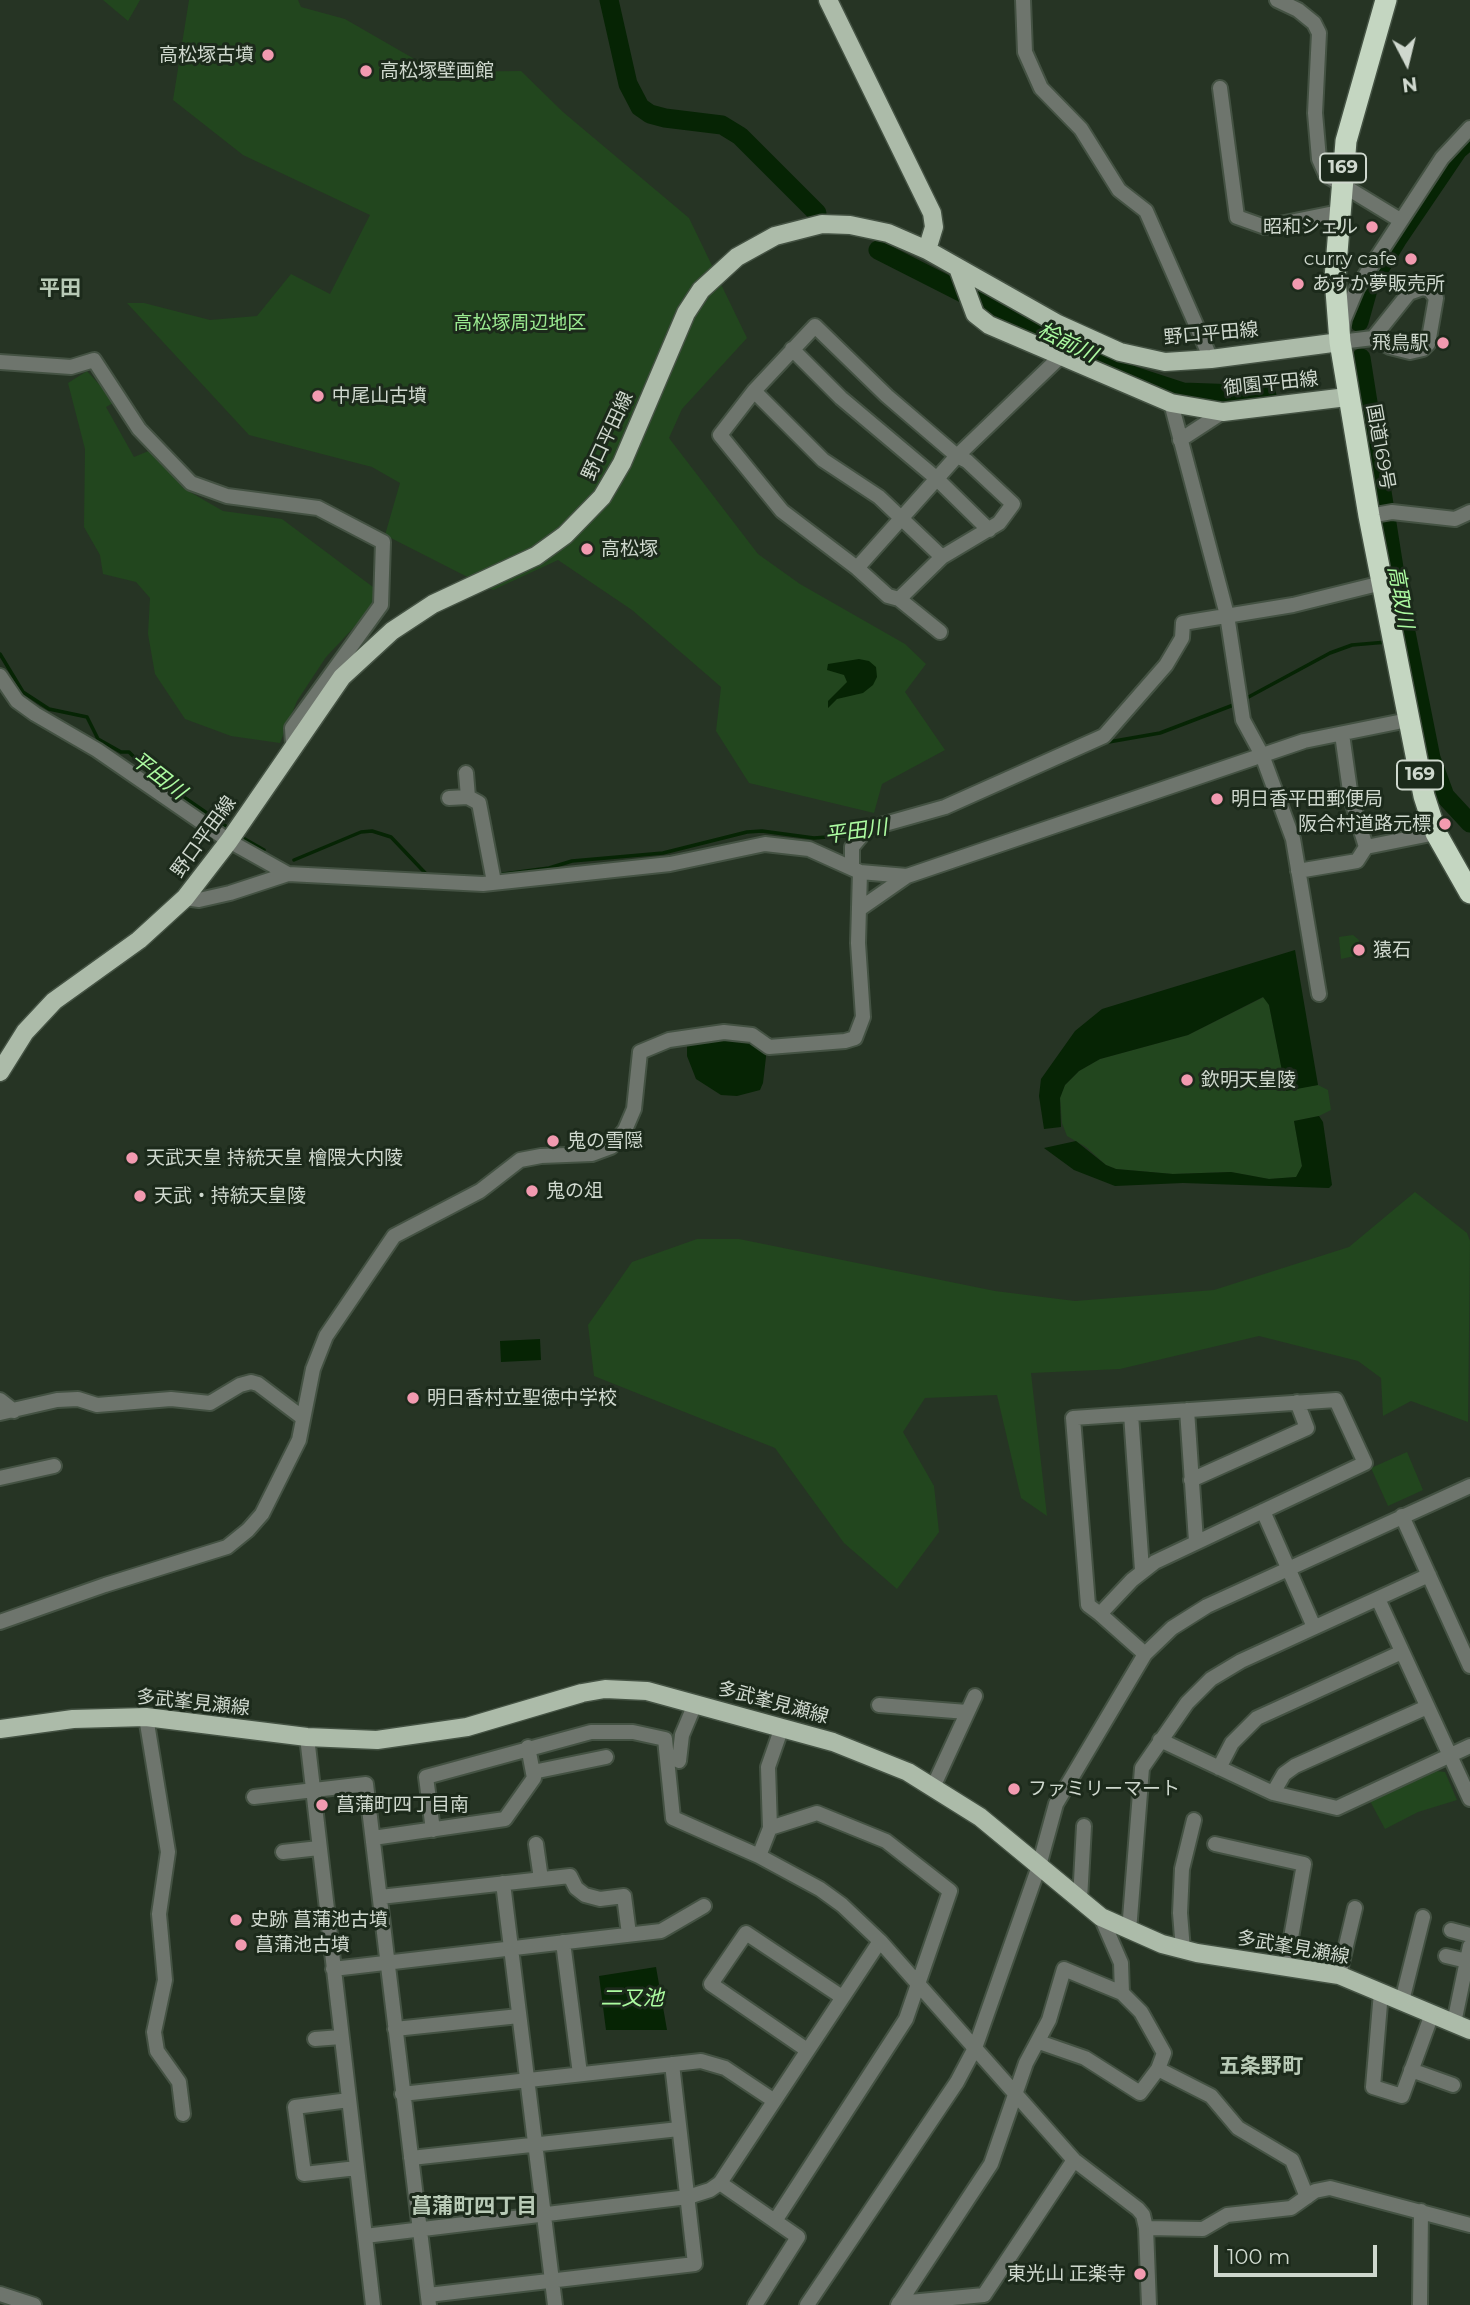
<!DOCTYPE html>
<meta charset="utf-8">
<style>
body{margin:0}
#map{position:relative;width:1470px;height:2305px;overflow:hidden;background:#263424;font-family:Montserrat,sans-serif}
canvas{display:block}
.north{position:absolute;left:1372px;top:28px;width:70px;height:70px;-webkit-text-stroke:5px #1c2a1b;paint-order:stroke;rotate:173deg;font-size:19px;font-weight:700;line-height:28px;text-align:center;color:#cfd8ce}
.north::after{content:'';display:block;margin:auto;width:24px;height:32px;background:#cfd8ce;clip-path:polygon(50% 0,100% 100%,50% 72%,0 100%)}
.scale{position:absolute;left:1214px;top:2245px;width:163px;height:32px;box-sizing:border-box;border:4px solid #cfd8ce;border-top:0;padding-left:9px;font-size:21px;line-height:24px;white-space:nowrap;color:#cfd8ce;-webkit-text-stroke:5px #1c2a1b;paint-order:stroke}
</style>
<div id="map">
<canvas width="1470" height="2305"></canvas>
<div class="north">N</div>
<div class="scale">100 m</div>
</div>
<script>
const context = document.querySelector('canvas').getContext('2d');
context.lineJoin = 'round';
function paint(path, color) { context.fillStyle = color; context.fill(path, 'evenodd'); }
const toPath = rows => new Path2D(rows.map(r => 'M' + r).join(''));
function trace(path, color, width, dash) { context.strokeStyle = color; context.lineWidth = width; context.lineCap = dash ? 'butt' : 'round'; context.setLineDash(dash || []); context.stroke(path); }
function drawText(font, color, halo, rows, align = 'center') {
  context.font = font + ' Montserrat,"Noto Sans JP",sans-serif'; context.lineWidth = 6; context.setLineDash([]); context.textBaseline = 'middle'; context.strokeStyle = halo; context.fillStyle = color; for (const [text, x, y, turn = 0] of rows) {
    context.save(); context.translate(x, y); context.rotate((+turn || 0) * Math.PI / 180); context.textAlign = isNaN(turn) ? turn : align; if (halo) context.strokeText(text, 0, 0); context.fillText(text, 0, 0); context.restore();
  }
}
const green = toPath([
 [103,0,140,0,128,21],
 [189,0,298,0,301,7,345,19,437,72,521,71,563,112,689,218,747,338,682,409,669,438,758,554,800,584,905,644,926,664,905,692,945,750,882,784,874,813,749,783,716,731,721,687,632,610,558,560,493,590,385,535,400,483,372,467,249,435,127,303,144,303,210,320,257,316,291,274,330,294,370,215,243,155,173,100],
 [87,371,115,402,106,407,134,457,151,450,183,488,223,511,282,519,377,590,375,605,326,657,297,701,280,743,231,736,185,719,155,674,148,634,150,598,136,582,103,574,100,555,84,527,85,449,68,383],
 [1353,935,1359,940,1359,955,1341,959,1339,937],
 [1264,997,1269,1005,1286,1090,1318,1085,1328,1090,1331,1110,1319,1116,1294,1121,1302,1166,1297,1177,1269,1179,1231,1172,1173,1174,1116,1169,1106,1165,1086,1147,1067,1136,1062,1123,1060,1098,1065,1085,1079,1071,1100,1059,1188,1035],
 [1415,1192,1467,1233,1470,1241,1468,1422,1411,1401,1383,1416,1381,1378,1358,1361,1259,1336,1120,1369,1031,1373,1047,1516,1021,1498,997,1395,925,1398,903,1432,934,1486,939,1532,897,1589,844,1543,775,1448,594,1376,588,1325,632,1262,697,1239,739,1239,995,1291,1075,1301,1214,1290,1349,1247],
 [1407,1452,1423,1490,1388,1506,1371,1468],
 [1436,1771,1445,1772,1457,1800,1418,1812,1385,1829,1370,1801]
]);
const water = toPath([
 [859,659,869,661,876,667,877,677,873,685,863,693,837,699,828,708,828,701,847,682,844,675,827,670,828,664],
 [1295,950,1318,1085,1286,1091,1269,1005,1263,997,1188,1035,1100,1059,1079,1071,1065,1085,1060,1098,1061,1127,1044,1129,1039,1096,1041,1079,1075,1031,1102,1009],
 [736,1036,767,1048,763,1083,760,1090,737,1096,721,1095,696,1079,687,1056,687,1040],
 [1319,1116,1323,1122,1332,1185,1329,1188,1183,1183,1115,1186,1074,1170,1044,1148,1076,1141,1106,1165,1116,1169,1173,1174,1231,1172,1269,1179,1296,1177,1302,1166,1294,1121],
 [540,1339,541,1360,501,1362,500,1341],
 [656,1967,667,2030,606,2030,599,1976]
]);
const stream = toPath([
 [0,654,23,692,49,709,87,717,98,739,121,752,129,752,152,775,227,827],
 [1243,700,1330,653,1352,645,1387,642],
 [1103,743,1160,733,1236,704],
 [243,838,264,850],
 [294,860,361,832,372,831,391,837,429,877],
 [496,875,549,868,572,861,663,853,747,832,762,831,814,838,854,835]
]);
const river = toPath([
 [609,0,628,84,640,107,650,114,665,118,722,125,740,136,817,213],
 [878,250,1083,354,1134,376,1183,392,1267,395],
 [1359,322,1369,286,1397,240,1458,150,1470,140],
 [1361,358,1397,587,1431,758,1445,796,1470,823]
]);
const minor = toPath([
 [1023,0,1025,52,1041,88,1081,129,1119,190,1146,211,1211,359],
 [1277,0,1298,10,1314,23,1319,33,1315,113,1319,159,1326,175,1400,220],
 [1220,88,1237,217,1265,227,1339,212],
 [1373,338,1409,293,1423,288,1430,290,1436,298,1428,344,1423,349,1410,352,1390,347,1373,338,1340,342,1344,319,1357,288,1442,158,1470,128],
 [792,349,841,398,936,478,989,530],
 [0,362,71,367,94,360,139,429,191,483,227,496,318,508,383,542,381,605,292,728,293,744],
 [754,391,823,460,879,497,942,557],
 [1171,403,1227,615,1243,720,1262,755,1293,839,1319,994],
 [1180,440,1223,412],
 [1369,516,1392,512,1455,519,1470,512],
 [857,568,888,596,899,599,940,632],
 [899,599,942,557,999,523,1013,504,967,461,957,456,887,396,815,326,754,391,720,435,782,511,857,568,957,456,1060,357],
 [0,676,17,701,35,714,97,750,229,841,288,874],
 [466,773,468,797],
 [449,798,468,797,479,803,494,882],
 [1366,847,1436,833],
 [852,868,852,847,867,829,945,807,1104,736,1166,665,1182,638,1183,623,1293,605,1382,583],
 [1298,871,1357,861,1366,847,1351,798,1342,734],
 [185,898,199,900,230,893,288,874,483,884,670,864,765,844,809,849,860,872,907,876,1304,741,1408,720],
 [861,908,907,876],
 [0,1400,14,1411],
 [1187,1410,1196,1541],
 [0,1413,57,1400,78,1399,97,1405,171,1399,210,1403,240,1385,251,1382,258,1384,303,1418],
 [1131,1414,1142,1570],
 [0,1478,54,1466],
 [1191,1480,1307,1428,1297,1402],
 [1263,1511,1314,1627],
 [1402,1516,1470,1666],
 [1378,1599,1470,1799],
 [1100,1614,1132,1580,1155,1562,1365,1463,1336,1400,1073,1418,1088,1605,1100,1614,1145,1654],
 [0,1622,105,1585,227,1547,248,1530,262,1514,299,1440,313,1369,326,1336,394,1236,480,1191,520,1160,541,1156,592,1154,611,1147,625,1130,634,1109,640,1052,669,1040,724,1032,752,1035,769,1047,845,1041,855,1038,863,1017,858,943,860,872],
 [879,1705,967,1712],
 [146,1717,168,1852,159,1914,165,1980,154,2032,157,2051,179,2082,183,2114],
 [307,1737,373,2305],
 [1160,1740,1273,1793,1337,1808,1470,1746],
 [679,1761,682,1735,695,1704],
 [1219,1768,1232,1743,1257,1718,1402,1652],
 [533,1772,606,1757],
 [934,1785,975,1696],
 [1273,1793,1284,1774,1295,1766,1427,1707],
 [254,1797,366,1784,429,2305],
 [770,1828,817,1813,886,1841,950,1891,906,2019,775,2221],
 [433,1830,426,1777,591,1732,633,1732,665,1739,673,1818,759,1856,820,1889,842,1905,880,1941,1074,2160,1138,2209,1143,2215,1146,2228,1149,2305],
 [373,1838,505,1819,534,1778,528,1747],
 [536,1844,541,1879],
 [1215,1844,1304,1864,1286,1966],
 [283,1852,319,1848],
 [759,1856,770,1828,768,1767,782,1727],
 [503,1883,555,2305],
 [380,1897,570,1876,576,1888,585,1895,600,1899,624,1896,629,1934],
 [1080,1900,1084,1826],
 [1451,1930,1470,1935],
 [1129,1931,1142,1768,1187,1703,1211,1679,1241,1661,1429,1575],
 [563,1942,580,2074],
 [1183,1950,1180,1913,1182,1869,1194,1820],
 [1446,1956,1467,1961],
 [333,1969,661,1931,704,1906],
 [1339,1975,1355,1908],
 [1381,1992,1373,2087,1402,2096,1432,2014],
 [1402,2001,1423,1917],
 [1454,2023,1470,1946],
 [395,2029,519,2016],
 [315,2039,341,2037],
 [1039,2042,1085,2058,1140,2093,1158,2069,1164,2053,1141,2012,1122,1993],
 [807,2050,711,1984,746,1933,842,1997],
 [1158,2069,1211,2096,1238,2128,1292,2160,1307,2197],
 [1411,2070,1453,2085],
 [402,2094,701,2061,725,2068,773,2100],
 [349,2100,295,2107,304,2174,357,2168],
 [411,2158,679,2129],
 [720,2183,798,2237,755,2305],
 [1146,2228,1203,2229,1227,2215,1291,2208,1315,2191,1330,2188,1470,2225],
 [365,2236,688,2197,710,2190,720,2183,880,1941],
 [0,2294,34,2305],
 [428,2295,695,2264,672,2064],
 [899,2303,984,2295,1074,2160],
 [807,2305,957,2082,975,2048,1039,1866,1056,1804,1145,1654,1172,1628,1207,1606,1470,1486],
 [898,2305,991,2164,1026,2063,1049,2020,1064,1969,1122,1993,1121,1963,1101,1917],
 [1420,2305,1421,2211]
]);
const major = toPath([
 [828,0,932,213,934,227,927,250],
 [958,268,975,314,989,325,1171,403,1223,412,1347,397],
 [0,1072,25,1032,54,1001,139,940,185,898,229,841,342,677,392,631,433,604,536,556,565,535,602,497,622,463,686,313,701,290,737,257,775,236,822,224,850,225,888,233,927,250,1058,324,1120,352,1165,362,1211,359,1340,342],
 [0,1729,73,1719,146,1717,307,1737,377,1740,467,1727,582,1693,605,1689,647,1691,833,1742,908,1772,980,1817,1101,1917,1162,1944,1197,1953,1339,1975,1470,2030]
]);
const highway = toPath([
 [1386,0,1346,141,1335,278,1340,342,1369,516,1424,796,1436,833,1470,893]
]);
const markers = [
 [268,55,7,"#f29ab0"],
 [366,71,7,"#f29ab0"],
 [1372,227,7,"#f29ab0"],
 [1411,259,7,"#f29ab0"],
 [1298,284,7,"#f29ab0"],
 [1443,343,7,"#f29ab0"],
 [318,396,7,"#f29ab0"],
 [587,549,7,"#f29ab0"],
 [1217,799,7,"#f29ab0"],
 [1445,824,7,"#f29ab0"],
 [1359,950,7,"#f29ab0"],
 [1187,1080,7,"#f29ab0"],
 [553,1141,7,"#f29ab0"],
 [132,1158,7,"#f29ab0"],
 [532,1191,7,"#f29ab0"],
 [140,1196,7,"#f29ab0"],
 [413,1398,7,"#f29ab0"],
 [1014,1789,7,"#f29ab0"],
 [322,1805,7,"#f29ab0"],
 [236,1920,7,"#f29ab0"],
 [241,1945,7,"#f29ab0"],
 [1140,2274,7,"#f29ab0"]
];
const shields = [
 [1343,168,46],
 [1420,775,46]
];
const shieldNames = [
 ["169",1343,168],
 ["169",1420,775]
];
const poiNames = [
 ["高松塚古墳",254,55,"right"],
 ["高松塚壁画館",380,71],
 ["昭和シェル",1358,227,"right"],
 ["curry cafe",1397,259,"right"],
 ["あすか夢販売所",1312,284],
 ["飛鳥駅",1429,343,"right"],
 ["中尾山古墳",332,396],
 ["高松塚",601,549],
 ["明日香平田郵便局",1231,799],
 ["阪合村道路元標",1431,824,"right"],
 ["猿石",1373,950],
 ["欽明天皇陵",1201,1080],
 ["鬼の雪隠",567,1141],
 ["天武天皇 持統天皇 檜隈大内陵",146,1158],
 ["鬼の俎",546,1191],
 ["天武・持統天皇陵",154,1196],
 ["明日香村立聖徳中学校",427,1398],
 ["ファミリーマート",1028,1789],
 ["菖蒲町四丁目南",336,1805],
 ["史跡 菖蒲池古墳",250,1920],
 ["菖蒲池古墳",255,1945],
 ["東光山 正楽寺",1126,2274,"right"]
];
const parkNames = [
 ["高松塚周辺地区",520,323]
];
const streetNames = [
 ["野口平田線",1211,334,-5],
 ["御園平田線",1271,384,-6],
 ["野口平田線",608,436,-65],
 ["国道169号",1380,447,80],
 ["野口平田線",204,837,-54],
 ["多武峯見瀬線",193,1703,6],
 ["多武峯見瀬線",773,1703,15],
 ["多武峯見瀬線",1293,1948,10]
];
const neighbourhoodNames = [
 ["平田",60,289],
 ["五条野町",1261,2067],
 ["菖蒲町四丁目",474,2207]
];
const waterNames = [
 ["桧前川",1067,343,26],
 ["高取川",1400,597,80],
 ["平田川",158,776,38],
 ["平田川",856,832,-8],
 ["二又池",632,1999]
];
paint(green, '#22461e');
paint(water, '#062404');
trace(stream, '#062404', 3.5);
trace(river, '#062404', 19);
trace(minor, '#445243', 18);
trace(major, '#445243', 21);
trace(highway, '#445243', 24);
trace(minor, '#6e756d', 14);
trace(major, '#acbba9', 18);
trace(highway, '#c4d6c1', 21);
for (const [x, y, r, color] of markers) { const dot = new Path2D(); dot.arc(x, y, r, 0, 2 * Math.PI); context.fillStyle = color; context.fill(dot); trace(dot, '#1c2a1b', 2.5); }
for (const [x, y, w] of shields) { const box = new Path2D(); box.roundRect(x - w / 2, y - 14.5, w, 29, 5); context.fillStyle = '#1c2a1b'; context.fill(box); trace(box, '#cfd8ce', 2); }
drawText('bold 18px', '#cfd8ce', null, shieldNames);
drawText('19px', '#cfd8ce', '#1c2a1b', poiNames, 'left');
drawText('19px', '#9bea91', '#1c2a1b', parkNames);
drawText('19px', '#cfd8ce', '#1c2a1b', streetNames);
drawText('bold 21px', '#b8cab6', '#1c2a1b', neighbourhoodNames);
drawText('italic 21px', '#acfba1', '#1c2a1b', waterNames);
</script>
